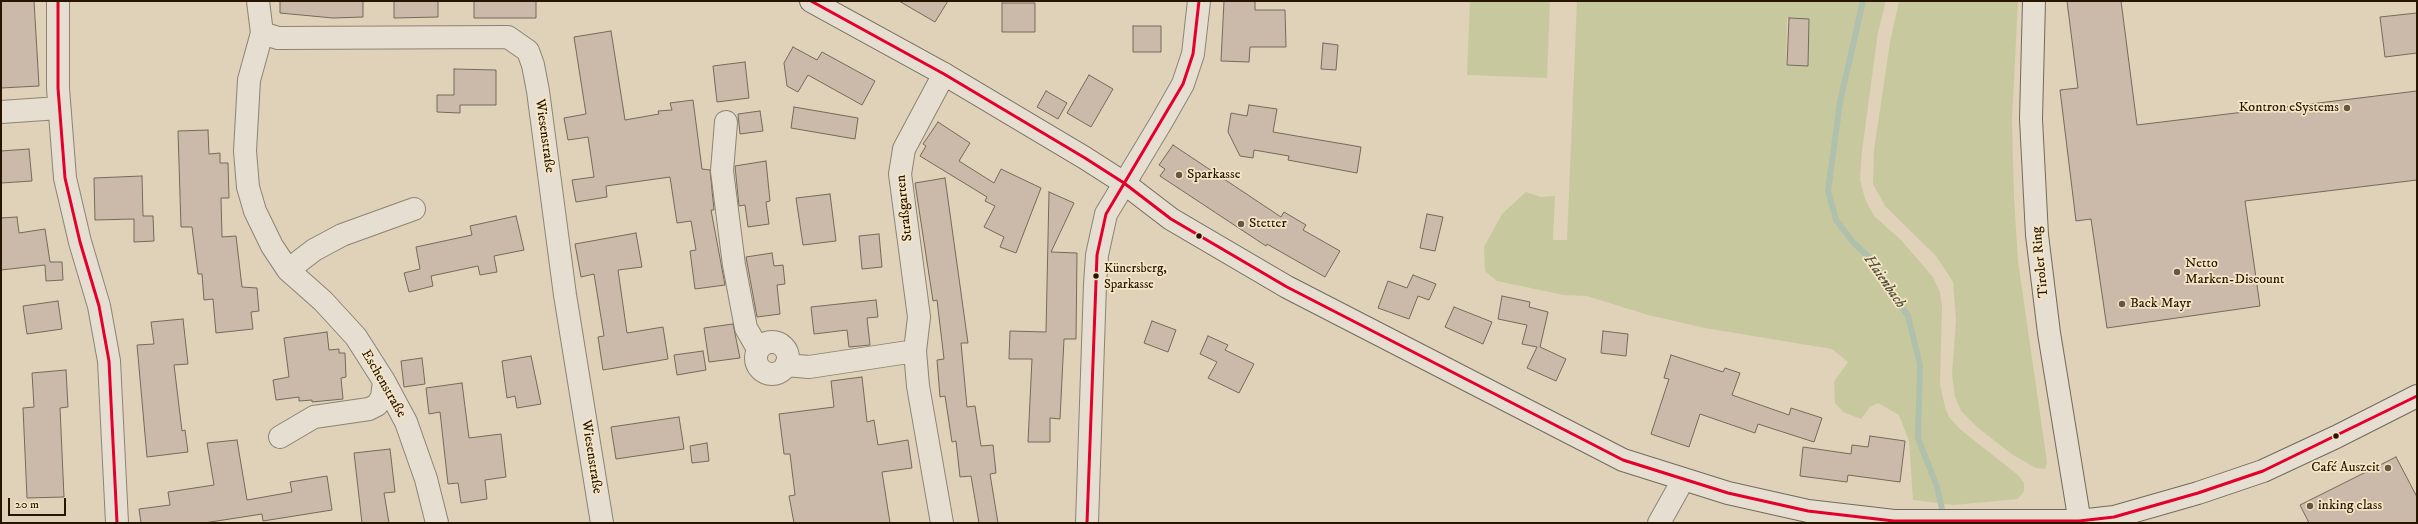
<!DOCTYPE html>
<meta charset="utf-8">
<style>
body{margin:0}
#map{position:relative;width:2418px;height:524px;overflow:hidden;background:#dfd2b8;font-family:"IM FELL DW Pica",serif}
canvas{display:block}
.frame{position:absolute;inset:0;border:2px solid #281500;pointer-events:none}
.scale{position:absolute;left:8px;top:498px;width:58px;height:18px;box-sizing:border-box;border:2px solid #281500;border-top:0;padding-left:5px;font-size:12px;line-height:14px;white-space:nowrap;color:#281500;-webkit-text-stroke:3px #f5e6c6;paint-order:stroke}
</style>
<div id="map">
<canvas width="2418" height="524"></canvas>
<div class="frame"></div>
<div class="scale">20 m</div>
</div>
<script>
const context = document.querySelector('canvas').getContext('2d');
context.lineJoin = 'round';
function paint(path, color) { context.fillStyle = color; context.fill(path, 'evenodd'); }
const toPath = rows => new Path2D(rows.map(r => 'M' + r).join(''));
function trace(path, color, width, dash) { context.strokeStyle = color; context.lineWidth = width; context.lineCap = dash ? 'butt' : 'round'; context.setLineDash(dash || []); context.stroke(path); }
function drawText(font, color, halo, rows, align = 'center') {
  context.font = font + ' "IM FELL DW Pica",serif'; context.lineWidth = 3.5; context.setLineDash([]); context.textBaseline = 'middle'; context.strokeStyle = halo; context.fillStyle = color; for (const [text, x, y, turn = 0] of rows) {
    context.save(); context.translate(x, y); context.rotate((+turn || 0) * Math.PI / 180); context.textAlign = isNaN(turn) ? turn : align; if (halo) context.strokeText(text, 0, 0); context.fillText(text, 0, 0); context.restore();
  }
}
const green = toPath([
 [1470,1,1550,1,1547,78,1467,75],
 [1577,1,1886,1,1878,32,1862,151,1860,179,1865,199,1874,216,1901,240,1933,277,1940,292,1942,306,1940,384,1945,407,1949,417,1961,430,2018,475,2024,483,2024,491,2018,499,1954,505,1913,500,1909,441,1899,415,1878,403,1870,407,1861,419,1843,412,1835,403,1834,382,1848,362,1832,349,1705,328,1648,315,1587,296,1564,295,1497,281,1485,271,1484,247,1502,214,1526,192,1541,197,1555,196,1553,240,1567,240],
 [1787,18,1809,19,1808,66,1786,65],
 [1899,1,2018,1,2012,121,2014,198,2018,261,2047,462,2045,469,2036,468,2013,455,1978,428,1961,411,1955,397,1952,374,1956,320,1953,282,1936,256,1885,206,1873,184,1874,150,1890,42]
]);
const stream = toPath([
 [1863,1,1840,102,1828,191,1836,220,1853,242,1873,261,1884,282,1908,316,1920,365,1918,438,1937,487,1944,518]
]);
const building = toPath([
 [1,1,34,1,39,86,1,88,1,1],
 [280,1,363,1,363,17,333,18,280,13,280,1],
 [394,1,438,1,438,17,394,18,394,1],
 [474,1,536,1,536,18,474,18,474,1],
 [899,1,948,1,935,22,899,1],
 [1224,1,1255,1,1255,10,1285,10,1286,47,1250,47,1249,62,1221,61,1224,1],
 [2067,1,2121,1,2137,125,2417,91,2417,180,2245,201,2260,306,2107,328,2091,219,2076,221,2060,90,2078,88,2067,1],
 [1002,3,1035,3,1035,32,1002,32,1002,3],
 [2417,13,2417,53,2385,57,2380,17,2417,13],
 [1789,18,1809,19,1808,66,1787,65,1789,18],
 [1133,26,1161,26,1161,52,1133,52,1133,26],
 [611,31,625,120,659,114,658,111,672,110,670,103,693,100,702,169,710,170,714,210,711,210,725,285,695,289,690,251,696,250,691,221,677,223,670,177,606,186,607,197,576,202,572,180,594,177,588,137,568,140,564,118,586,114,574,37,611,31],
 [1323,43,1338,45,1336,70,1321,69,1323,43],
 [793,47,817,60,822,52,875,81,862,105,808,75,798,92,787,86,784,63,793,47],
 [745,62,749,98,717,102,713,66,745,62],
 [454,69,496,70,496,105,460,105,460,113,437,112,437,95,454,95,454,69],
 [1089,75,1113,89,1091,127,1067,113,1089,75],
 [1046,91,1067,103,1058,119,1037,107,1046,91],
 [1249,105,1277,109,1273,132,1361,147,1357,173,1288,160,1289,156,1254,150,1253,158,1240,156,1228,132,1231,113,1247,116,1249,105],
 [794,107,858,118,855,139,791,128,794,107],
 [760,111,763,131,740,134,738,114,760,111],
 [938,122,970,143,959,161,994,183,1001,169,1041,188,1016,253,1000,247,1004,237,984,227,995,206,985,201,987,197,920,156,926,146,923,144,938,122],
 [208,130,209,154,220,153,220,163,228,163,229,198,221,198,222,237,236,236,242,287,257,288,259,311,251,312,253,329,216,333,213,299,204,300,202,274,198,274,192,227,181,227,178,131,208,130],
 [1173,145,1281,217,1284,212,1306,225,1303,230,1340,251,1325,277,1267,244,1266,246,1160,176,1165,169,1159,165,1173,145],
 [29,149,32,181,1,183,1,151,29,149],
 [766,161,770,201,766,202,769,224,748,227,745,205,739,206,735,166,766,161],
 [142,176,143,216,153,216,154,241,134,242,134,219,95,220,94,178,142,176],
 [945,178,968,343,961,343,967,407,975,406,981,446,993,445,996,473,990,474,998,523,979,523,971,476,960,477,956,441,952,442,945,396,940,397,937,360,944,359,937,300,933,301,915,183,945,178],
 [1049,192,1074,203,1051,252,1077,253,1076,339,1064,339,1060,419,1050,418,1050,442,1028,442,1032,359,1009,359,1010,331,1046,332,1049,192],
 [830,194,836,241,803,245,796,198,830,194],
 [1427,214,1443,217,1435,251,1420,248,1427,214],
 [516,216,524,250,494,256,497,272,480,275,478,266,431,276,433,286,409,292,404,273,420,269,416,247,472,235,470,226,516,216],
 [17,217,19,233,45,229,50,262,62,262,63,280,46,281,45,265,1,270,1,218,17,217],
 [636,233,642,267,618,270,627,333,663,327,668,359,603,370,598,337,604,336,594,274,581,277,575,244,636,233],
 [879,234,882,267,862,269,859,236,879,234],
 [772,253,774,266,783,265,785,284,777,285,780,314,757,317,746,257,772,253],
 [1413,275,1436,284,1429,300,1418,296,1409,319,1378,308,1388,281,1407,288,1413,275],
 [1502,296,1530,302,1529,307,1548,312,1540,347,1566,359,1556,381,1527,368,1537,347,1522,344,1527,325,1498,319,1502,296],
 [876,300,878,317,867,318,870,345,849,347,847,330,814,334,811,307,876,300],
 [58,301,62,329,27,334,23,306,58,301],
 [1454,307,1492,322,1483,344,1445,327,1454,307],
 [183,319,188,364,174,365,182,431,185,430,188,452,147,457,137,345,154,344,151,322,183,319],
 [1152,321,1176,330,1168,352,1144,343,1152,321],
 [733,324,740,358,709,362,704,328,733,324],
 [1603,331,1628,334,1626,356,1601,353,1603,331],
 [327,332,329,350,339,349,339,353,345,353,346,377,341,378,343,399,312,402,312,400,299,401,299,397,276,400,273,380,289,377,284,338,327,332],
 [1208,336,1228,345,1225,350,1254,364,1239,393,1208,378,1217,362,1200,354,1208,336],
 [703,351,706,370,677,375,674,355,703,351],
 [1671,355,1723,372,1725,368,1740,373,1732,395,1789,415,1791,408,1822,418,1814,442,1758,424,1755,433,1700,414,1689,447,1651,434,1669,379,1664,378,1671,355],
 [531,356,541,404,517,408,515,396,507,398,502,361,531,356],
 [422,358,425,384,404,387,401,361,422,358],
 [66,370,68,407,60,408,64,497,27,498,23,408,34,407,32,373,66,370],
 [862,377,867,422,874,420,878,445,908,440,912,468,882,472,890,523,794,523,789,496,795,495,790,454,784,454,779,414,834,407,831,381,862,377],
 [462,383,469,438,501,434,506,477,485,480,487,499,461,503,458,483,448,484,440,412,429,414,426,388,462,383],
 [679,417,684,449,616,459,611,427,679,417],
 [1870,436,1905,441,1900,482,1848,475,1847,482,1800,476,1803,447,1851,454,1852,445,1868,447,1870,436],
 [237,440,247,500,292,492,290,482,327,476,332,510,263,521,262,514,204,523,141,523,139,509,170,505,168,492,214,485,207,443,237,440],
 [707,443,709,461,692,463,690,446,707,443],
 [390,449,395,492,384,493,389,523,362,523,354,453,390,449],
 [2396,457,2417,497,2417,523,2309,523,2300,505,2396,457]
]);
const street = toPath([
 [58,1,58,88,65,178,80,242,99,306,109,361,117,523],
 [258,1,262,33,278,38,508,37,528,51,533,65,538,91,565,295,602,523],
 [262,33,249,80,245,151,248,187,255,211,272,246,288,270,323,301,356,337,384,381,406,422,426,479,437,523],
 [1,112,59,108],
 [726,122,722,171,734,265,746,328,758,349],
 [288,270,314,250,342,235,414,209],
 '756 358a16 16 0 1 1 32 0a16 16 0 1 1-32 0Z',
 [786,365,809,367,915,351],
 [280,437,314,417,369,409,377,405,382,397,384,381],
 [942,523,918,386,915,351,919,317,900,174,904,149,944,74],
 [1087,523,1095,284,1097,255,1106,214,1162,121,1183,84,1193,54,1199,1],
 [1659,523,1683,480]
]);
const secondary = toPath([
 [811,1,944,74,1085,158,1124,183,1171,219,1287,287,1623,460,1728,493,1808,511,1894,521,2079,521,2114,517,2198,493,2263,471,2336,437,2417,396],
 [2034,1,2031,119,2037,235,2049,333,2080,523]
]);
const bus1 = toPath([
 [58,1,58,88,65,178,80,242,99,306,109,361,117,523],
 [811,1,944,74,1085,158,1124,183,1171,219,1287,287,1623,460,1728,493,1808,511,1894,521,2079,521,2114,517,2198,493,2263,471,2417,396],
 [1087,523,1097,255,1106,214,1183,84,1193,54,1199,1]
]);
const markers = [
 [2347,108,4,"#685740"],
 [1179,175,4,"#685740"],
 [1241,224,4,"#685740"],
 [1199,236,3.5,"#281500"],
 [2177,272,4,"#685740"],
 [1096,276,3.5,"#281500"],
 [2122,304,4,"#685740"],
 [2336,436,3.5,"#281500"],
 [2388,468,4,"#685740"],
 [2310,506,4,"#685740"]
];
const busNames = [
 ["Künersberg,",1104,269],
 ["Sparkasse",1104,285]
];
const poiNames = [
 ["Kontron eSystems",2339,108,"right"],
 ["Sparkasse",1187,175],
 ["Stetter",1249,224],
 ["Netto",2185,264],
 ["Marken-Discount",2185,280],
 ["Back Mayr",2130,304],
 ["Café Auszeit",2380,468,"right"],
 ["inking class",2318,506]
];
const streetNames = [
 ["Wiesenstraße",544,136,82],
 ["Straßgarten",905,208,-96],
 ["Tiroler Ring",2041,262,-96],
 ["Eschenstraße",383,384,60],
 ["Wiesenstraße",591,457,81]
];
const waterNames = [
 ["Haienbach",1884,282,55]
];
paint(green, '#c8c89f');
trace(stream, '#afc1ac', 6);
paint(building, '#cbbaa9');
trace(building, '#736a5a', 1);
trace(street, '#8d8373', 24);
trace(secondary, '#736a5a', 24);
trace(street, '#e5ded1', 22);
trace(secondary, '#e5ded1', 22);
trace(bus1, '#e4002b', 3);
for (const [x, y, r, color] of markers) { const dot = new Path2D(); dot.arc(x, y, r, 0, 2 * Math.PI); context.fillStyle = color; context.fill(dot); trace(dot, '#f5e6c6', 1.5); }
drawText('13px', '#281500', '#f5e6c6', busNames, 'left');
drawText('14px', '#281500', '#f5e6c6', poiNames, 'left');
drawText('14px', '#281500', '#f5e6c6', streetNames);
drawText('italic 15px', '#504f3a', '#f5e6c6', waterNames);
</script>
